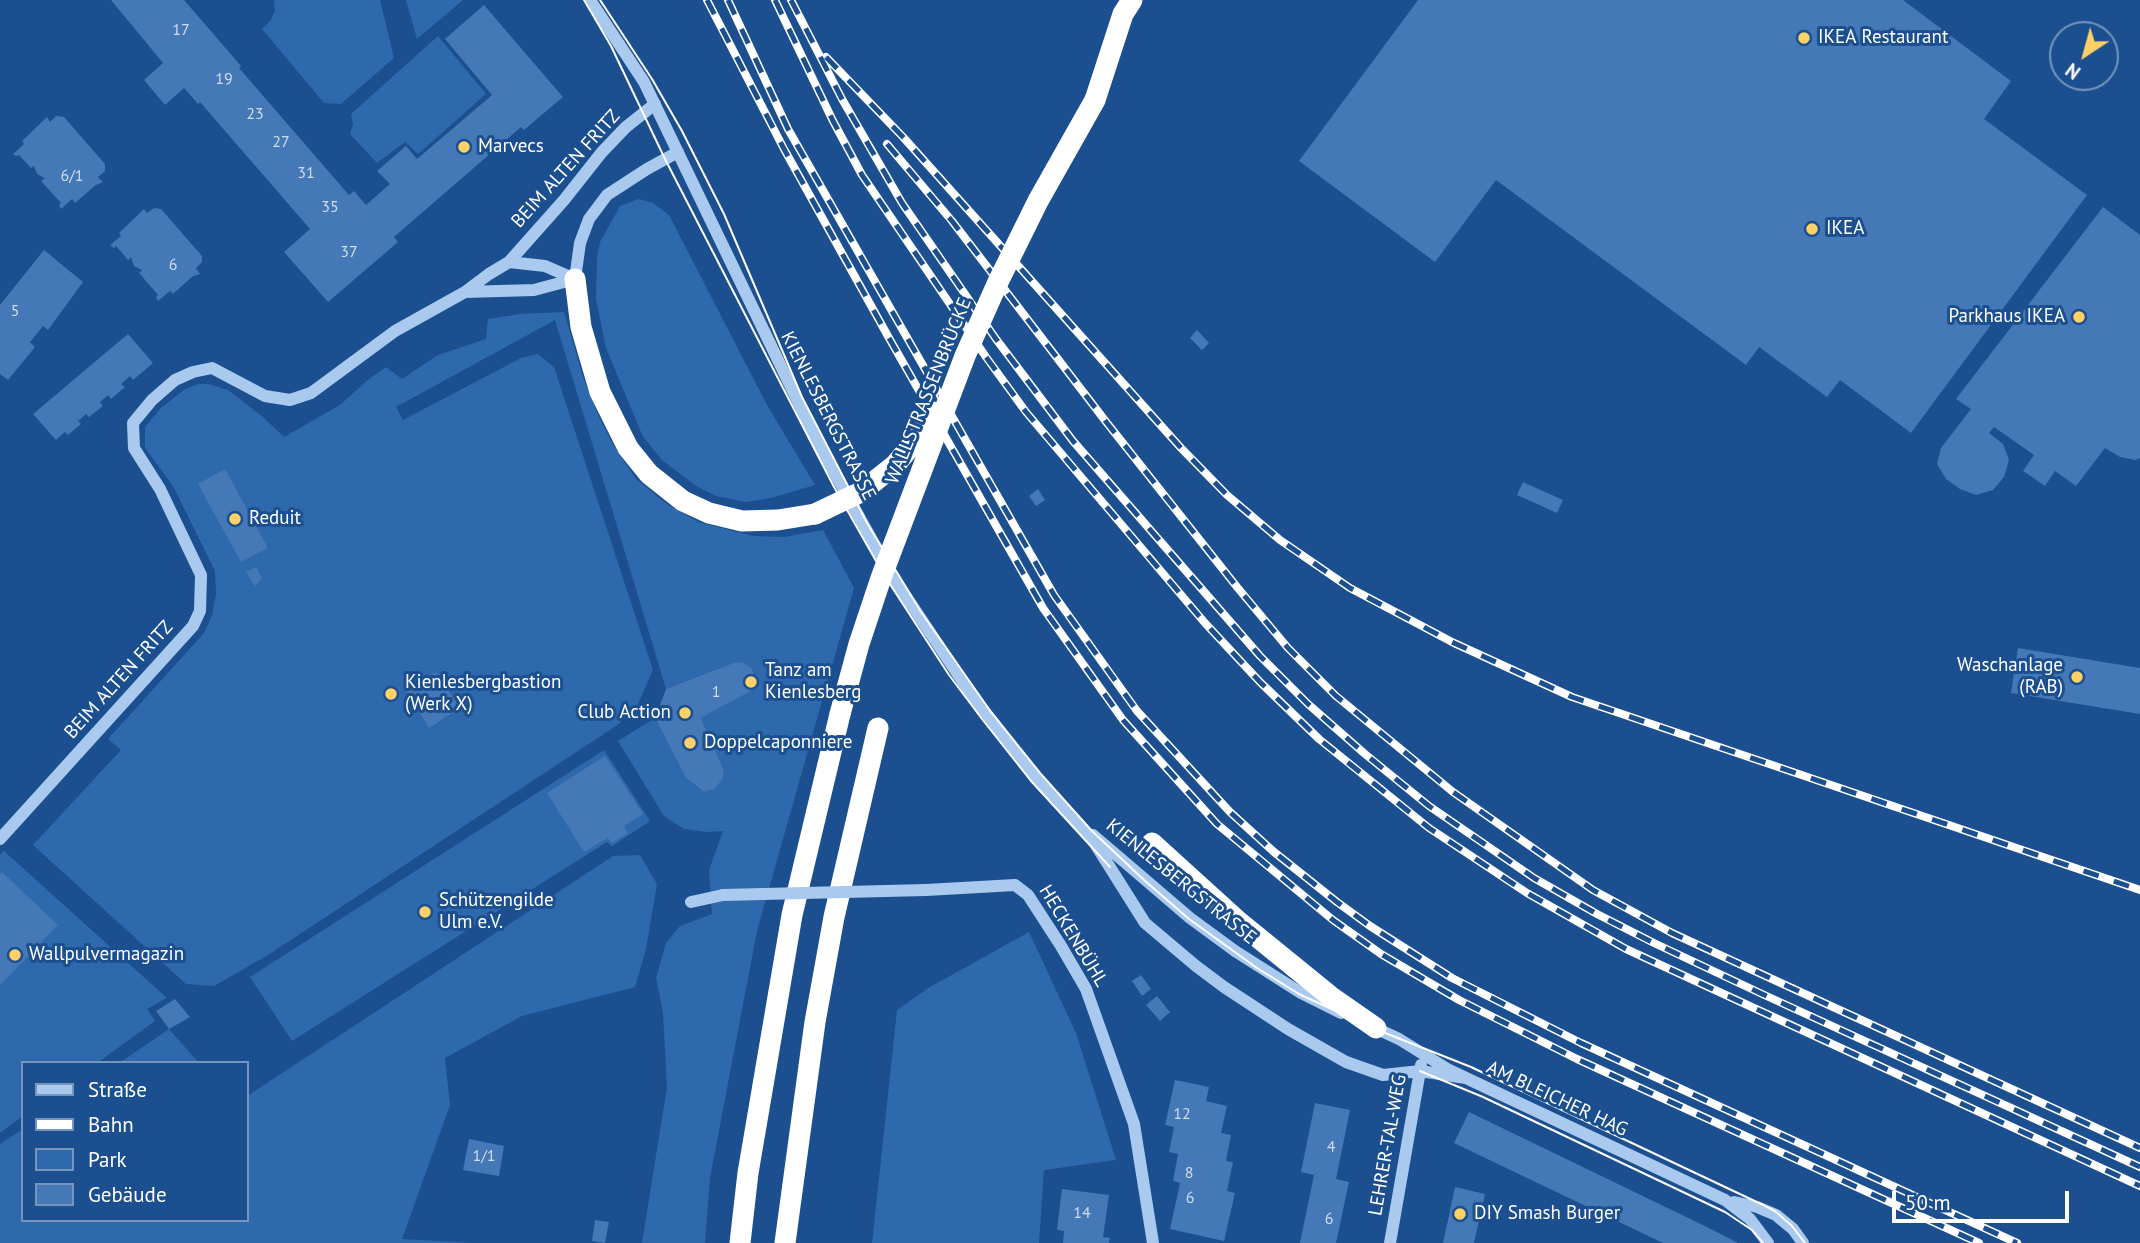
<!DOCTYPE html>
<meta charset="utf-8">
<style>
body{margin:0}
#map{position:relative;width:2140px;height:1243px;overflow:hidden;background:#1b4f8f;font-family:"PT Sans",sans-serif}
canvas{display:block}
.legend{position:absolute;left:21px;top:1061px;width:228px;height:161px;box-sizing:border-box;background:#1b4f8f;border:2px solid #7695bc;margin:0;padding:9px 12px;list-style:none;font-size:21px;color:#fff}
.legend li{display:flex;align-items:center;gap:14px;height:35px}
.legend b{width:35px;border:2px solid #7695bc}
.north{position:absolute;left:2049px;top:21px;width:70px;height:70px;box-sizing:border-box;background:#1b4f8f;border:2px solid #7695bc;border-radius:50%;rotate:216deg;font-size:19px;font-weight:700;line-height:28px;text-align:center;color:#fff}
.north::after{content:'';display:block;margin:auto;width:24px;height:32px;background:#ffd166;clip-path:polygon(50% 0,100% 100%,50% 72%,0 100%)}
.scale{position:absolute;left:1892px;top:1191px;width:177px;height:32px;box-sizing:border-box;border:4px solid #fff;border-top:0;padding-left:9px;font-size:21px;line-height:24px;white-space:nowrap;color:#fff;-webkit-text-stroke:5px #1b4f8f;paint-order:stroke}
</style>
<div id="map">
<canvas width="2140" height="1243"></canvas>
<ul class="legend">
<li><b style="height:9px;background:#a9c9ee"></b>Straße</li>
<li><b style="height:9px;background:#fff"></b>Bahn</li>
<li><b style="height:19px;background:#2e69ad"></b>Park</li>
<li><b style="height:19px;background:#4478b7"></b>Gebäude</li>
</ul>
<div class="north">N</div>
<div class="scale">50 m</div>
</div>
<script>
const context = document.querySelector('canvas').getContext('2d');
context.lineJoin = 'round';
function paint(path, color) { context.fillStyle = color; context.fill(path, 'evenodd'); }
const toPath = rows => new Path2D(rows.map(r => 'M' + r).join(''));
function trace(path, color, width, dash) { context.strokeStyle = color; context.lineWidth = width; context.lineCap = dash ? 'butt' : 'round'; context.setLineDash(dash || []); context.stroke(path); }
function drawText(font, color, halo, rows, align = 'center') {
  context.font = font + ' "PT Sans",sans-serif'; context.lineWidth = 6; context.setLineDash([]); context.textBaseline = 'middle'; context.strokeStyle = halo; context.fillStyle = color; for (const [text, x, y, turn = 0] of rows) {
    context.save(); context.translate(x, y); context.rotate((+turn || 0) * Math.PI / 180); context.textAlign = isNaN(turn) ? turn : align; if (halo) context.strokeText(text, 0, 0); context.fillText(text, 0, 0); context.restore();
  }
}
const green = toPath([
 [274,0,380,0,394,58,341,104,324,103,262,29,270,21,275,11],
 [406,0,463,0,417,39],
 [438,36,486,94,418,154,405,142,377,163,350,134,353,124,351,114],
 [639,199,653,203,669,215,767,405,815,485,771,498,746,502,716,496,696,486,662,460,643,437,606,348,596,299,597,258,600,242,620,206],
 [564,312,583,377,599,417,615,448,637,480,667,504,698,522,753,536,784,537,823,530,854,588,757,931,710,1178,705,1243,642,1243,667,1087,663,1013,656,978,666,943,680,926,712,914,709,870,723,831,706,832,684,829,664,816,618,741,655,718,686,778,704,792,715,789,723,778,723,768,701,718,753,690,755,680,752,668,742,662,733,663,666,689,555,320,396,407,403,420,521,358,538,354,554,367,653,670,636,709,616,726,268,955,214,986,186,984,33,845,121,750,108,739,204,633,212,615,216,594,215,571,173,486,145,448,145,427,161,408,185,389,198,384,209,384,228,390,263,417,284,437,340,405,369,379,386,367,402,379,438,355,486,339,488,319,520,314],
 [604,750,650,821,612,846,607,842,292,1041,250,977],
 [4,851,167,998,147,1009,155,1021,97,1063,23,1063,23,1116,0,1133,0,855],
 [640,855,657,884,646,949,635,987,522,1016,445,1058,450,1105,402,1239,474,1243,0,1243,0,1144,23,1129,23,1220,247,1220,247,1096,613,856],
 [1029,932,1076,1033,1116,1160,1044,1170,1039,1243,872,1243,897,1010,930,987],
 [169,1029,199,1063,119,1063]
]);
const building = toPath([
 [111,0,184,0,241,66,239,68,349,195,354,191,366,205,390,184,377,171,406,146,417,159,492,95,445,39,484,5,563,97,524,130,521,127,394,237,398,242,328,302,284,252,310,229,200,102,198,104,184,88,165,105,144,80,163,63],
 [1418,0,1903,0,2011,81,1984,119,2087,195,1911,433,1840,380,1827,397,1759,347,1746,365,1496,180,1435,262,1299,161],
 [56,116,64,117,105,164,105,171,98,177,103,182,96,185,75,203,72,199,61,209,59,205,61,203,41,181,45,178,37,174,34,166,31,168,19,155,16,156,13,154,24,144,22,141,47,117,50,122],
 [2103,207,2140,235,2140,458,2135,460,2120,457,2105,448,2076,486,2055,471,2045,486,2023,471,2034,455,1994,427,1989,433,2003,444,2009,460,2004,477,1993,490,1976,495,1960,489,1946,479,1937,464,1941,448,1971,409,1956,399],
 [154,208,161,209,202,256,202,262,196,268,200,274,193,276,173,294,170,291,158,301,156,297,158,295,139,273,142,270,134,266,131,257,128,260,116,246,114,248,110,245,121,236,119,233,144,209,147,213],
 [44,250,83,282,48,330,43,326,30,342,35,347,8,380,0,374,0,305],
 [1197,330,1209,343,1202,350,1190,338],
 [128,334,153,363,133,380,130,376,121,384,125,387,111,399,108,395,100,402,103,406,89,417,86,414,78,421,81,424,68,435,65,432,56,440,33,414],
 [225,469,268,548,241,562,198,484],
 [1523,482,1563,500,1557,513,1517,495],
 [1038,489,1045,500,1036,506,1029,496],
 [256,567,262,578,255,586,246,572],
 [2018,648,2140,668,2140,714,2011,693],
 [742,662,752,668,755,680,753,690,701,718,723,768,723,778,715,789,704,792,686,778,655,718,666,689,733,663],
 [436,672,460,708,429,728,407,691],
 [605,756,643,814,624,826,628,833,612,843,608,838,584,852,547,793],
 [2,872,58,925,0,985,0,874],
 [1141,975,1151,989,1142,996,1132,981],
 [1157,996,1170,1012,1160,1021,1146,1005],
 [175,999,190,1017,169,1029,156,1011],
 [1175,1080,1209,1087,1206,1101,1227,1106,1221,1133,1231,1135,1226,1161,1233,1162,1227,1191,1235,1193,1224,1241,1170,1229,1180,1183,1173,1181,1178,1154,1169,1152,1174,1127,1165,1125],
 [1315,1103,1350,1110,1336,1179,1349,1182,1336,1243,1300,1243,1314,1175,1301,1172],
 [1469,1112,1709,1228,1738,1243,1663,1243,1454,1143],
 [469,1139,504,1146,499,1176,463,1170],
 [1455,1187,1485,1194,1474,1243,1443,1243],
 [1062,1189,1109,1195,1103,1237,1110,1238,1109,1243,1063,1243,1064,1231,1057,1230],
 [595,1220,609,1222,605,1243,592,1241]
]);
const minor = toPath([
 [590,0,644,82,817,441,889,571,971,694,1035,777,1094,842,1145,923,1196,966,1224,987,1288,1029,1346,1062,1383,1075,1420,1071,1466,1078],
 [509,262,545,266,575,279],
 [575,279,580,243,589,219,607,195,647,169,678,152],
 [465,292,534,290,575,279],
 [1093,835,1190,918,1235,951,1301,993,1341,1013],
 [0,839,193,626,200,611,201,575,160,489,134,448,133,423,152,400,175,380,193,372,212,368,265,396,290,400,311,393,395,331,465,292,489,274,509,262,564,200,602,152,626,127,655,104],
 [926,890,1015,885,1028,895,1061,946,1086,989,1134,1124,1153,1243],
 [691,902,723,895],
 [1371,1026,1399,1039,1449,1070,1725,1200,1750,1219,1768,1243],
 [1734,1202,1757,1207,1776,1215,1793,1229,1803,1243],
 [1390,1243,1421,1065]
]);
const highway = toPath([
 [1095,100,1123,14,1132,0],
 [575,279,581,327,600,392,628,448,649,474,683,501,709,513,742,521,778,520,815,514],
 [1152,843,1239,922,1330,996,1376,1028],
 [740,1243,748,1173,792,915,840,714],
 [785,1243,815,1022,834,917,878,728]
]);
const tram = toPath([
 [584,0,611,46,665,159,834,487,884,575,949,675,982,719,1031,781,1110,867],
 [600,0,652,79,682,131,724,214,802,397,867,523,921,612,991,712,1040,773,1092,831,1144,880,1189,919,1257,968,1299,994,1375,1029,1471,1067,1761,1204,1775,1211,1792,1226,1805,1243],
 [1420,1071,1483,1097,1725,1212,1752,1230,1763,1243]
]);
const rail = toPath([
 [707,0,784,149,889,338,1043,608,1123,720,1217,824,1333,920,1381,954,1459,1000,1577,1059,1979,1243],
 [728,0,788,129,1054,595,1137,711,1230,812,1274,852,1337,902,1370,926,1452,978,1581,1043,2017,1243],
 [775,0,833,121,862,175,986,357,1026,412,1205,623,1260,682,1319,739,1429,828,1527,893,1626,949,2140,1186],
 [791,0,842,99,902,203,996,339,1073,441,1260,656,1308,704,1365,754,1429,806,1534,878,1597,914,1654,943,1760,993,2140,1167],
 [826,57,903,137,1181,448,1227,495,1280,540,1350,588,1454,643,1572,697,2140,890],
 [887,144,952,221,1107,423,1237,587,1288,648,1336,696,1453,792,1593,890,1672,933,2140,1148]
]);
const minorBridge = toPath([
 [723,895,926,890]
]);
const highwayBridge = toPath([
 [815,514,861,492,895,465,921,434,933,412],
 [840,714,859,644,881,578,965,356,998,282,1038,201,1095,100]
]);
const markers = [
 [1804,38,7,"#ffd166"],
 [464,147,7,"#ffd166"],
 [1812,229,7,"#ffd166"],
 [2079,317,7,"#ffd166"],
 [235,519,7,"#ffd166"],
 [2077,677,7,"#ffd166"],
 [751,682,7,"#ffd166"],
 [391,694,7,"#ffd166"],
 [685,713,7,"#ffd166"],
 [690,743,7,"#ffd166"],
 [425,912,7,"#ffd166"],
 [15,955,7,"#ffd166"],
 [1460,1214,7,"#ffd166"]
];
const numberNames = [
 ["17",181,30],
 ["19",224,79],
 ["23",255,114],
 ["27",281,142],
 ["31",306,173],
 ["6/1",72,176],
 ["35",330,207],
 ["37",349,252],
 ["6",173,265],
 ["5",15,311],
 ["1",716,692],
 ["12",1182,1114],
 ["4",1331,1147],
 ["1/1",484,1156],
 ["8",1189,1173],
 ["6",1190,1198],
 ["14",1082,1213],
 ["6",1329,1219]
];
const poiNames = [
 ["IKEA Restaurant",1818,38],
 ["Marvecs",478,147],
 ["IKEA",1826,229],
 ["Parkhaus IKEA",2065,317,"right"],
 ["Reduit",249,519],
 ["Waschanlage",2063,666,"right"],
 ["(RAB)",2063,688,"right"],
 ["Tanz am",765,671],
 ["Kienlesberg",765,693],
 ["Kienlesbergbastion",405,683],
 ["(Werk X)",405,705],
 ["Club Action",671,713,"right"],
 ["Doppelcaponniere",704,743],
 ["Schützengilde",439,901],
 ["Ulm e.V.",439,923],
 ["Wallpulvermagazin",29,955],
 ["DIY Smash Burger",1474,1214]
];
const streetNames = [
 ["BEIM ALTEN FRITZ",566,169,-48],
 ["WALLSTRASSENBRÜCKE",929,391,-68],
 ["KIENLESBERGSTRASSE",828,416,63],
 ["BEIM ALTEN FRITZ",119,680,-48],
 ["KIENLESBERGSTRASSE",1181,882,39],
 ["HECKENBÜHL",1073,936,59],
 ["AM BLEICHER HAG",1557,1099,25],
 ["LEHRER-TAL-WEG",1388,1145,-80]
];
paint(green, '#2e69ad');
paint(building, '#4478b7');
trace(minor, '#a9c9ee', 12);
trace(highway, '#fff', 21);
trace(tram, '#fff', 2);
trace(rail, '#fff', 8);
trace(rail, '#1b4f8f', 5, [16]);
trace(minorBridge, '#a9c9ee', 12);
trace(highwayBridge, '#fff', 21);
for (const [x, y, r, color] of markers) { const dot = new Path2D(); dot.arc(x, y, r, 0, 2 * Math.PI); context.fillStyle = color; context.fill(dot); trace(dot, '#1b4f8f', 2.5); }
drawText('16px', '#d0dded', null, numberNames);
drawText('19px', '#fff', '#1b4f8f', poiNames, 'left');
drawText('19px', '#fff', '#1b4f8f', streetNames);
</script>
